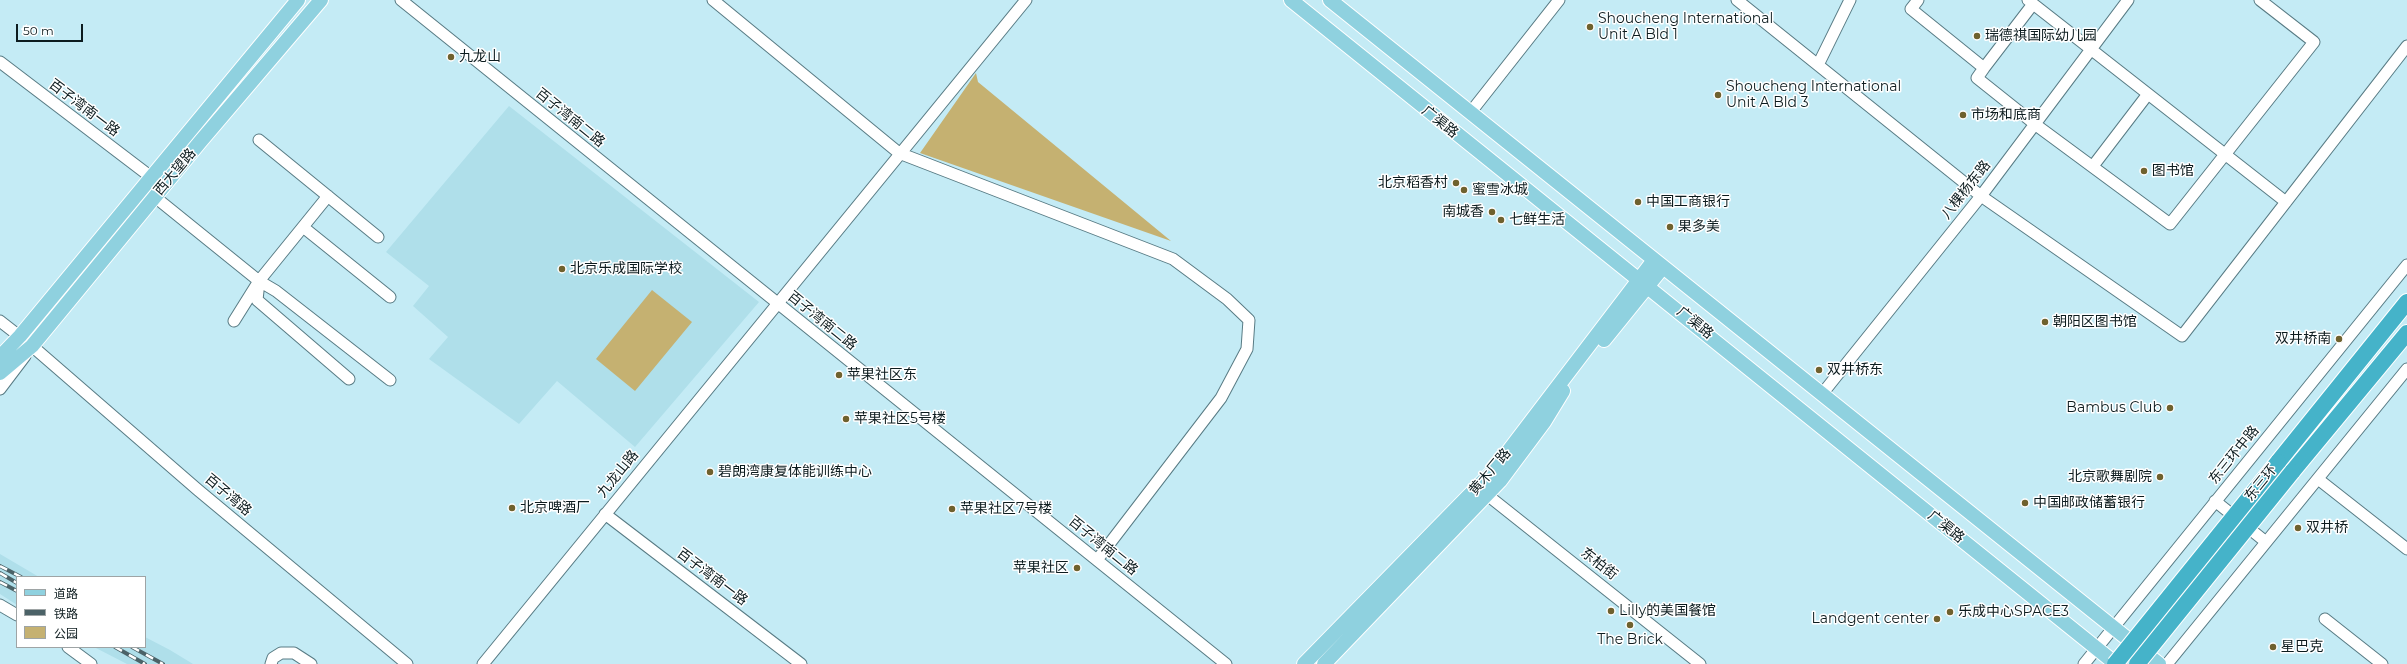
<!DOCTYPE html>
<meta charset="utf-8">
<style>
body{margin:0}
#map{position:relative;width:2407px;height:664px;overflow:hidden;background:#c4ebf5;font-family:Montserrat,"Noto Sans SC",sans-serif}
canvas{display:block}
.legend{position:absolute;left:16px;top:576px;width:130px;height:72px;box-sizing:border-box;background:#fff;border:1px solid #9ea4a5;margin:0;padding:5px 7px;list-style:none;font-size:12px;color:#0d1c1f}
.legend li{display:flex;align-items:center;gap:8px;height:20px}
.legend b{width:20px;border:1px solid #9ea4a5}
.scale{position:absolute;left:16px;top:24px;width:67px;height:18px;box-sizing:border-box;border:2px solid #0d1c1f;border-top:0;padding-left:5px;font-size:12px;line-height:14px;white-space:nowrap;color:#0d1c1f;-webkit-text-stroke:3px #fff;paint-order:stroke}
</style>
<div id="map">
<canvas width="2407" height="664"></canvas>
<ul class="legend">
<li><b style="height:5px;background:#8fd1df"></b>道路</li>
<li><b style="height:5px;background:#4b6267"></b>铁路</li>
<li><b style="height:11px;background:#c5b171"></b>公园</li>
</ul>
<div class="scale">50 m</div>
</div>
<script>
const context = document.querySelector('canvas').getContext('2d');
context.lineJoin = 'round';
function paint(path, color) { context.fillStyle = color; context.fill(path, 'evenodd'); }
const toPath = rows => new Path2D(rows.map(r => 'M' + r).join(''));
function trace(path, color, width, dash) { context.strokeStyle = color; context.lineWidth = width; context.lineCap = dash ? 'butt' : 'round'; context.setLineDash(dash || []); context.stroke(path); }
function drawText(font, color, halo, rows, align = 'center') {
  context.font = font + ' Montserrat,"Noto Sans SC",sans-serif'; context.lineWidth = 3; context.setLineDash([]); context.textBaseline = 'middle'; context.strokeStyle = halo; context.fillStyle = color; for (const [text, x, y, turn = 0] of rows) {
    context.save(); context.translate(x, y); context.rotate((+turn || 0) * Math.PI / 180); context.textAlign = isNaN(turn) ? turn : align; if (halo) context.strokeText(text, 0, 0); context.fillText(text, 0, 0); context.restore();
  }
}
const built = toPath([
 [509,106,759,302,635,447,557,381,519,424,429,359,448,337,413,306,429,286,386,252],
 [0,554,39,577,17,577,17,605,0,594],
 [145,637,170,650,193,664,127,664,94,647,145,647]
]);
const green = toPath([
 [976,73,978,82,1171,241,920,153],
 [652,290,692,322,635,391,596,359]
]);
const minor = toPath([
 [401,0,1226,664],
 [713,0,899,153,1173,259,1227,299,1249,320,1247,349,1221,398,1097,560],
 [1737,0,1981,196,2182,336,2407,46],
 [1918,0,1911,9,1984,68,2033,4],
 [2028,0,2286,202],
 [0,62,151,177],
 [1818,65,1850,0],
 [1984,68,1977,78,2036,125,2170,224,2314,42,2260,0],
 [1470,113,1559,0],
 [259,140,378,237],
 [2093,166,2148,94],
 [155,197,259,281,276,291,390,380],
 [303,227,390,297],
 [259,282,257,300,349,379],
 [0,321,32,346,198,490,407,664],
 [234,321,259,281,328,196],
 [0,389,25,356],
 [1822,394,1981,196,2128,0],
 [2318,479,2407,549],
 [1481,490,1700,664],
 [2215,501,2266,542],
 [605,514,801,664],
 [0,605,17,615],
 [2325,619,2382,664],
 [68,647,91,664],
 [271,664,273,658,281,653,294,653,311,664],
 [483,664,1026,0],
 [2084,664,2407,265],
 [2167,664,2407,369]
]);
const major = toPath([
 [1291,0,2116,664],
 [1330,0,2159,664],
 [1604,340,1663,267],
 [0,357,20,336,298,0],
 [0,373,32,346,200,142,321,0],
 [1304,664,1494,470,1654,260],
 [1324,664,1500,481,1544,422,1563,391]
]);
const highway = toPath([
 [2278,462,2407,302],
 [2292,472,2407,333]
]);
const rail = toPath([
 [0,566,21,577],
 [0,573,17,583],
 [0,582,17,591],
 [115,647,145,664],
 [132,647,163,664]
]);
const highwayBridge = toPath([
 [2115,664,2278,462],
 [2137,664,2292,472]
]);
const markers = [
 [1590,27,4,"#6f612e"],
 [1977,36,4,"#6f612e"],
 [451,57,4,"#6f612e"],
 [1718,95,4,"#6f612e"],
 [1963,115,4,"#6f612e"],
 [2144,171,4,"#6f612e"],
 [1456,183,4,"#6f612e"],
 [1464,190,4,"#6f612e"],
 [1638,202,4,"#6f612e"],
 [1492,212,4,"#6f612e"],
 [1501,220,4,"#6f612e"],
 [1670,227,4,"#6f612e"],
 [562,269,4,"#6f612e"],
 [2045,322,4,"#6f612e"],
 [2339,339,4,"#6f612e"],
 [1819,370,4,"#6f612e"],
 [839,375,4,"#6f612e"],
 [2170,408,4,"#6f612e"],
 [846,419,4,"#6f612e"],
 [710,472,4,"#6f612e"],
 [2160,477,4,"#6f612e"],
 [2025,503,4,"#6f612e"],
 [512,508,4,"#6f612e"],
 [952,509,4,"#6f612e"],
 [2298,528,4,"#6f612e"],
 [1077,568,4,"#6f612e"],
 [1611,611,4,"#6f612e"],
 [1950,612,4,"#6f612e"],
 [1937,619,4,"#6f612e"],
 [1630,625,4,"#6f612e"],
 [2273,647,4,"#6f612e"]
];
const poiNames = [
 ["Shoucheng International",1598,19],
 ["Unit A Bld 1",1598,35],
 ["瑞德祺国际幼儿园",1985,36],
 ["九龙山",459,57],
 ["Shoucheng International",1726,87],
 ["Unit A Bld 3",1726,103],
 ["市场和底商",1971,115],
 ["图书馆",2152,171],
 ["北京稻香村",1448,183,"right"],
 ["蜜雪冰城",1472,190],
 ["中国工商银行",1646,202],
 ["南城香",1484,212,"right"],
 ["七鲜生活",1509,220],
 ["果多美",1678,227],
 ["北京乐成国际学校",570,269],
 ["朝阳区图书馆",2053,322],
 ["双井桥南",2331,339,"right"],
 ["双井桥东",1827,370],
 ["苹果社区东",847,375],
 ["Bambus Club",2162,408,"right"],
 ["苹果社区5号楼",854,419],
 ["碧朗湾康复体能训练中心",718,472],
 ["北京歌舞剧院",2152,477,"right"],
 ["中国邮政储蓄银行",2033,503],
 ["北京啤酒厂",520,508],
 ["苹果社区7号楼",960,509],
 ["双井桥",2306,528],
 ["苹果社区",1069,568,"right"],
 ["Lilly的美国餐馆",1619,611],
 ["乐成中心SPACE3",1958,612],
 ["Landgent center",1929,619,"right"],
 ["The Brick",1630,640,"center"],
 ["星巴克",2281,647]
];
const streetNames = [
 ["百子湾南一路",84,108,37],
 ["百子湾南二路",570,118,39],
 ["广渠路",1440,122,39],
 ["西大望路",175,172,-50],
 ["八棵杨东路",1966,190,-52],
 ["百子湾南二路",822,321,39],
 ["广渠路",1695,323,39],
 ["东三环中路",2234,455,-51],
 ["黄木厂路",1490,472,-50],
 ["九龙山路",618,474,-51],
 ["东三环",2261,483,-51],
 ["百子湾路",228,495,40],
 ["广渠路",1946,527,39],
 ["百子湾南二路",1103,546,39],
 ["东柏街",1599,564,38],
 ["百子湾南一路",712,577,37]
];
paint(built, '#afdfea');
paint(green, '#c5b171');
trace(minor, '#587b84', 13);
trace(major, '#fff', 16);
trace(highway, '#fff', 18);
trace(minor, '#fff', 11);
trace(major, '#8fd1df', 14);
trace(highway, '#45b3c9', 16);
trace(rail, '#4b6267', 4);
trace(rail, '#fff', 2.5, [8]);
trace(highwayBridge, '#fff', 18, []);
trace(highwayBridge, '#45b3c9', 16);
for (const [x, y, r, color] of markers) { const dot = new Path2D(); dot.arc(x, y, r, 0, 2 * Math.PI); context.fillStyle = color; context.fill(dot); trace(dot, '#fff', 1.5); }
drawText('14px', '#0d1c1f', '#fff', poiNames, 'left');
drawText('14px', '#0d1c1f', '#fff', streetNames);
</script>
